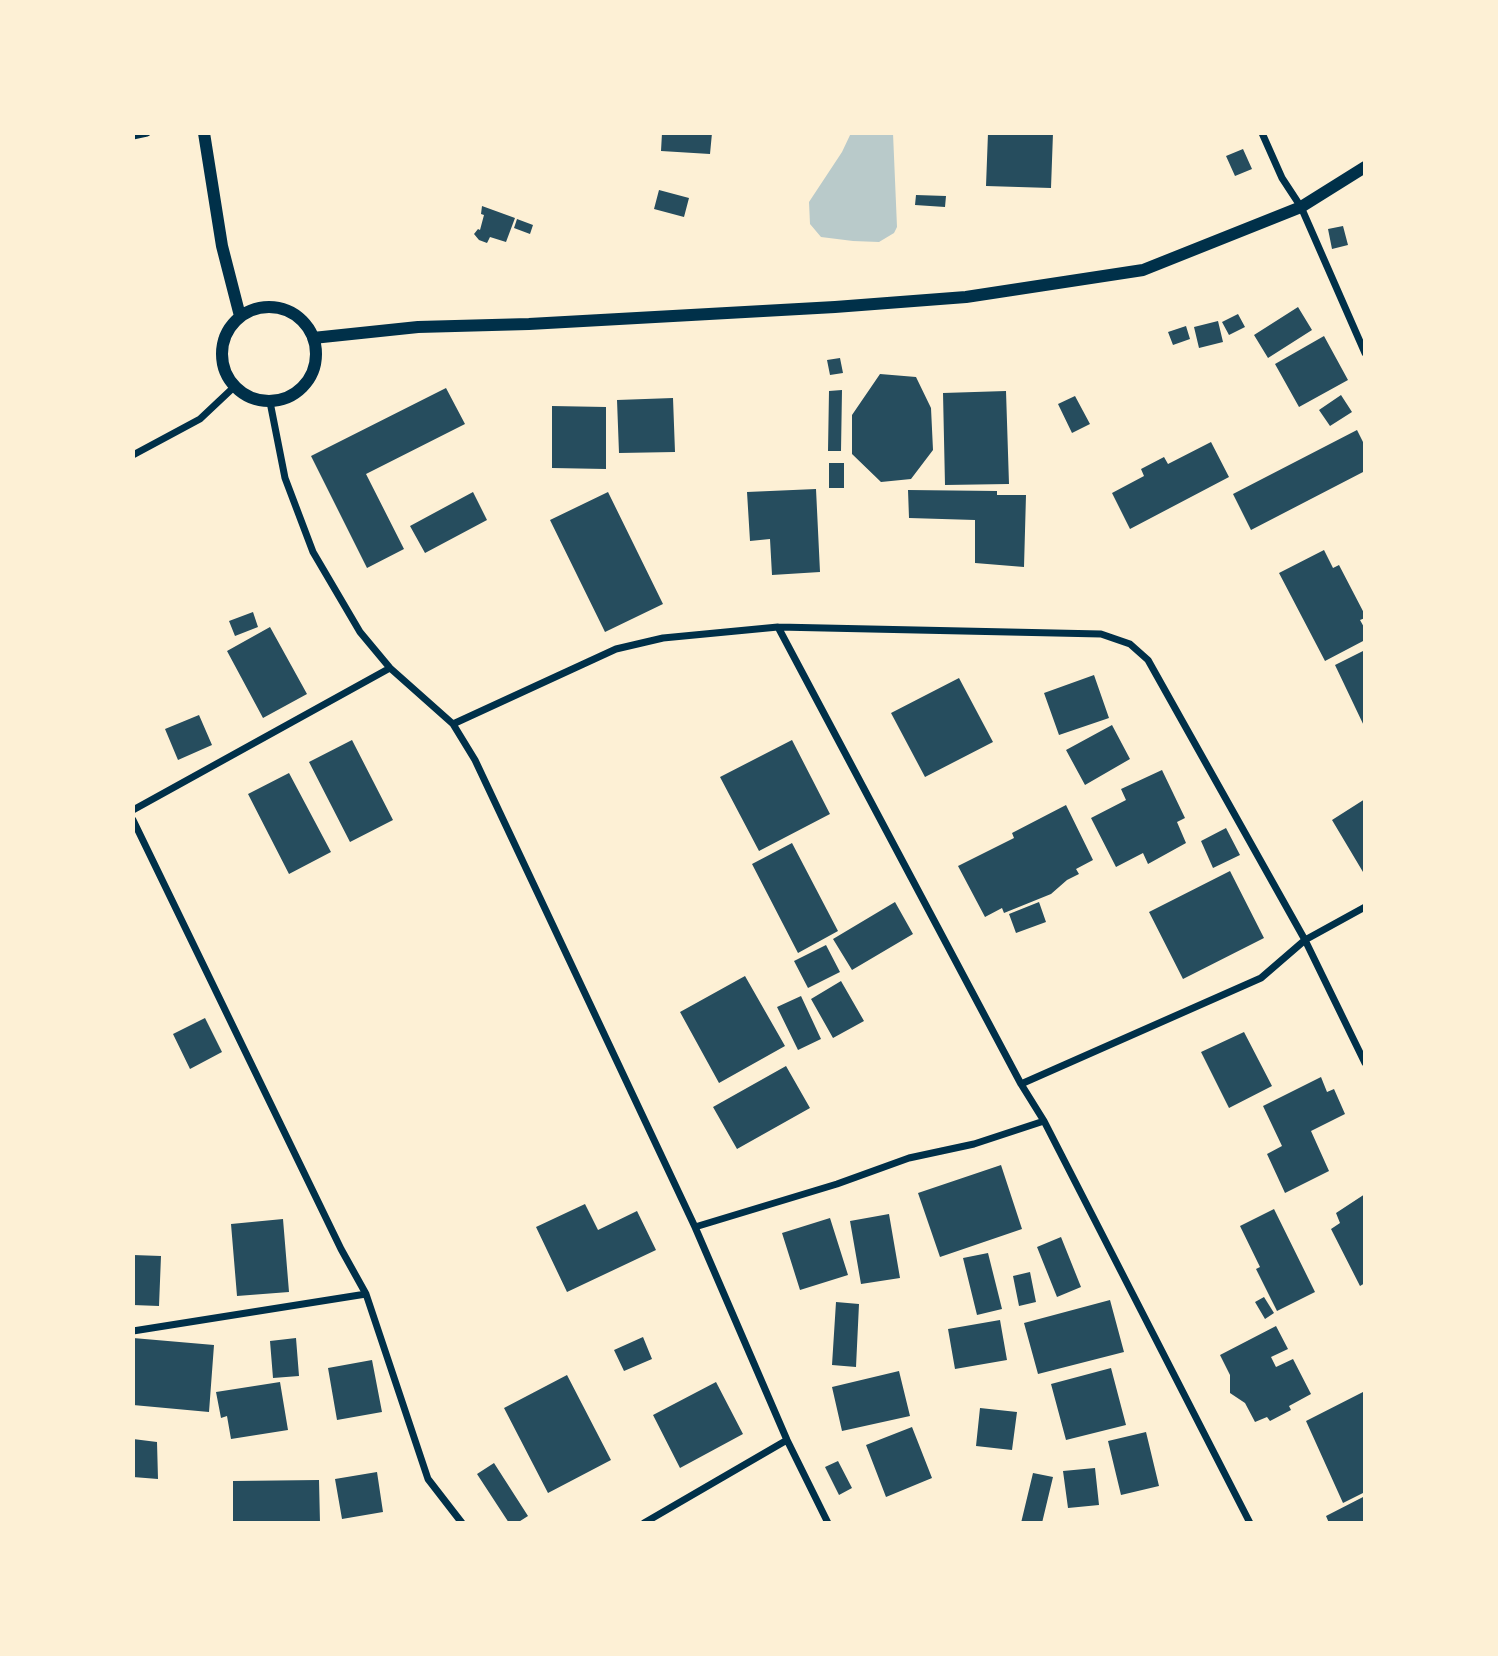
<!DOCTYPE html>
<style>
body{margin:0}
#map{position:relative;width:1498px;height:1656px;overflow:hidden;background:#fdf0d5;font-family:"Open Sans",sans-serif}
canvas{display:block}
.frame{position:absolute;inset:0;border:135px solid #fdf0d5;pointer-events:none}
</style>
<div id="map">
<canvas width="1498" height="1656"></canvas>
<div class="frame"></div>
</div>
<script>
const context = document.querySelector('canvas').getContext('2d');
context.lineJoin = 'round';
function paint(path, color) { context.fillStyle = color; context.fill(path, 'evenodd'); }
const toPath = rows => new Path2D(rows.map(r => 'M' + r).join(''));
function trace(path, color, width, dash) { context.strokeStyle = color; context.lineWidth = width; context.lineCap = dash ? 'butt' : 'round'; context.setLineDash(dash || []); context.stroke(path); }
const green = toPath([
 [851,133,893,133,897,227,894,233,879,242,853,241,821,237,810,224,809,202,842,152]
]);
const building = toPath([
 [662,133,712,133,710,154,661,151],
 [988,133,1053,133,1051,188,986,186],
 [1243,149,1252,169,1235,176,1226,156],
 [659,190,689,198,684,217,654,209],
 [916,195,946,196,945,207,915,205],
 [482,206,515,218,506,242,490,237,487,243,479,240,474,234,478,229,480,230,484,215,481,214],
 [517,219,533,225,530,234,514,228],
 [1343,226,1348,245,1332,249,1328,229],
 [1298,307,1312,330,1268,358,1254,335],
 [1238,314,1245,327,1229,335,1222,322],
 [1218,321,1223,342,1199,348,1194,327],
 [1186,326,1190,339,1173,345,1168,332],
 [1324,336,1348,380,1299,407,1275,364],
 [840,358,843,373,830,375,827,360],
 [880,374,916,377,931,408,933,450,911,479,881,482,852,454,852,415],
 [446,388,465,424,366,474,404,549,367,568,311,456],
 [842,390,841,451,828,451,829,391],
 [1006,391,1009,484,945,485,943,393],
 [1341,395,1352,412,1330,426,1319,410],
 [1075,396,1090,424,1072,433,1058,404],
 [673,398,675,452,619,453,617,400],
 [552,406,606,407,606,469,552,468],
 [1357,430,1365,446,1365,471,1251,530,1233,494],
 [1211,442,1229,477,1130,529,1112,493,1144,476,1141,469,1164,457,1168,464],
 [829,463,844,463,844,488,829,488],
 [816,489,820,572,772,575,770,539,750,541,747,492],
 [908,490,997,491,997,495,1026,495,1024,567,975,563,975,520,909,518],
 [473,492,487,520,425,553,410,526],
 [608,492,663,604,605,632,550,520],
 [1324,550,1333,568,1339,565,1365,615,1365,618,1360,620,1365,629,1365,640,1325,661,1279,573],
 [253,612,258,627,235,636,229,621],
 [270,627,307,694,263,718,227,651],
 [1365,650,1365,728,1335,665],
 [1094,675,1109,718,1059,735,1044,693],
 [959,678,993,742,925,777,891,713],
 [199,715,212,745,178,760,165,729],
 [1112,725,1130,759,1085,785,1066,750],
 [352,740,393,820,350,842,309,762],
 [792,740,830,814,759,851,720,777],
 [1162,770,1185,818,1177,822,1186,843,1148,864,1143,853,1116,867,1091,818,1126,800,1121,789],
 [289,773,331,852,289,874,248,794],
 [1365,799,1365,871,1363,872,1332,820],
 [1066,805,1093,860,1076,869,1079,874,1067,880,1051,894,1004,913,1002,908,985,917,958,866,1014,838,1012,833],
 [1226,828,1240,855,1213,868,1201,841],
 [792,843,838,931,798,953,752,864],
 [1230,871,1264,938,1183,979,1149,912],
 [895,902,913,934,852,970,833,939],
 [1039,902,1046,922,1016,933,1009,914],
 [826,945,840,972,808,988,794,961],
 [745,976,785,1046,719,1083,680,1012],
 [841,981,864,1021,833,1038,811,999],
 [801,996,821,1039,798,1050,777,1007],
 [205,1018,222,1052,190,1069,173,1034],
 [1244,1032,1272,1086,1229,1108,1201,1052],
 [786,1066,810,1108,737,1149,713,1107],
 [1321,1077,1327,1092,1334,1089,1345,1114,1311,1131,1329,1171,1285,1193,1267,1154,1282,1146,1263,1106],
 [1001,1165,1022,1229,940,1257,918,1193],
 [1365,1194,1365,1283,1360,1286,1331,1229,1340,1223,1336,1213],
 [585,1204,598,1230,637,1211,656,1250,567,1292,536,1227],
 [1274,1209,1315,1292,1277,1311,1256,1269,1260,1267,1240,1226],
 [889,1214,900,1278,861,1284,850,1221],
 [830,1218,848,1275,800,1290,782,1233],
 [283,1219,289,1292,237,1296,231,1224],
 [1061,1237,1081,1287,1057,1297,1037,1247],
 [988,1253,1002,1309,977,1315,963,1258],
 [133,1255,161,1256,159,1306,133,1305],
 [1030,1272,1036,1302,1019,1306,1013,1276],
 [1264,1297,1274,1313,1265,1319,1255,1302],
 [1110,1300,1124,1352,1038,1374,1024,1323],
 [836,1302,859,1304,856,1367,832,1365],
 [1000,1320,1007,1360,955,1369,948,1329],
 [1276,1326,1288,1349,1271,1357,1276,1367,1293,1359,1311,1394,1289,1406,1291,1410,1270,1421,1267,1417,1255,1422,1245,1403,1230,1393,1230,1375,1220,1355],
 [643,1337,652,1359,624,1371,614,1350],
 [133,1338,214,1345,209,1412,133,1405],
 [296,1338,299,1376,273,1378,270,1341],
 [372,1360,382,1412,337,1420,328,1368],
 [1111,1368,1126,1425,1066,1440,1051,1384],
 [899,1371,910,1416,842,1431,832,1387],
 [567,1375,611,1460,548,1493,504,1408],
 [280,1382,288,1430,231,1439,227,1416,221,1418,216,1392],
 [716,1382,743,1434,680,1468,653,1415],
 [1363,1392,1365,1492,1343,1503,1306,1421],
 [980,1408,1017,1412,1012,1450,976,1446],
 [912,1427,932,1478,886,1497,866,1445],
 [1146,1432,1159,1486,1121,1495,1108,1441],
 [133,1439,157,1442,158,1479,133,1477],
 [838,1461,852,1488,839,1495,825,1467],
 [494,1463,528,1516,517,1523,509,1523,477,1474],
 [1095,1468,1099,1505,1068,1508,1063,1471],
 [377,1472,383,1512,342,1519,335,1479],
 [1033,1473,1053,1477,1042,1523,1021,1523],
 [319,1480,320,1523,233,1523,233,1481],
 [1365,1496,1365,1523,1329,1523,1326,1516]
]);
const minor = toPath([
 [1262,133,1282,178,1301,207,1365,353],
 [133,136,147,133],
 [270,402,285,478,313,552,360,632,390,668,453,724,616,649,663,638,778,627,1021,1084,1044,1121,1250,1523],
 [133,455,200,419,234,387],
 [778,627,1101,634,1130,644,1148,660,1305,940,1365,1063],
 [453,724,475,760,695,1227,787,1440,828,1523],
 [133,810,390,668],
 [133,820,341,1249,366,1294,428,1479,462,1523],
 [1021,1084,1261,978,1305,940,1365,907],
 [695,1227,837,1184,909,1158,974,1144,1044,1121],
 [133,1331,366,1294],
 [644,1523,787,1440]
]);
const tertiary = toPath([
 [204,133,222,246,240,316],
 '222 354a47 47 0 1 1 94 0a47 47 0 1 1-94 0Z',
 [313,338,418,327,529,324,835,307,966,297,1143,270,1301,207,1365,167]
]);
paint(green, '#b9caca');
paint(building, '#264d5e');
trace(minor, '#003049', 7);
trace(tertiary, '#003049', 12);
</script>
